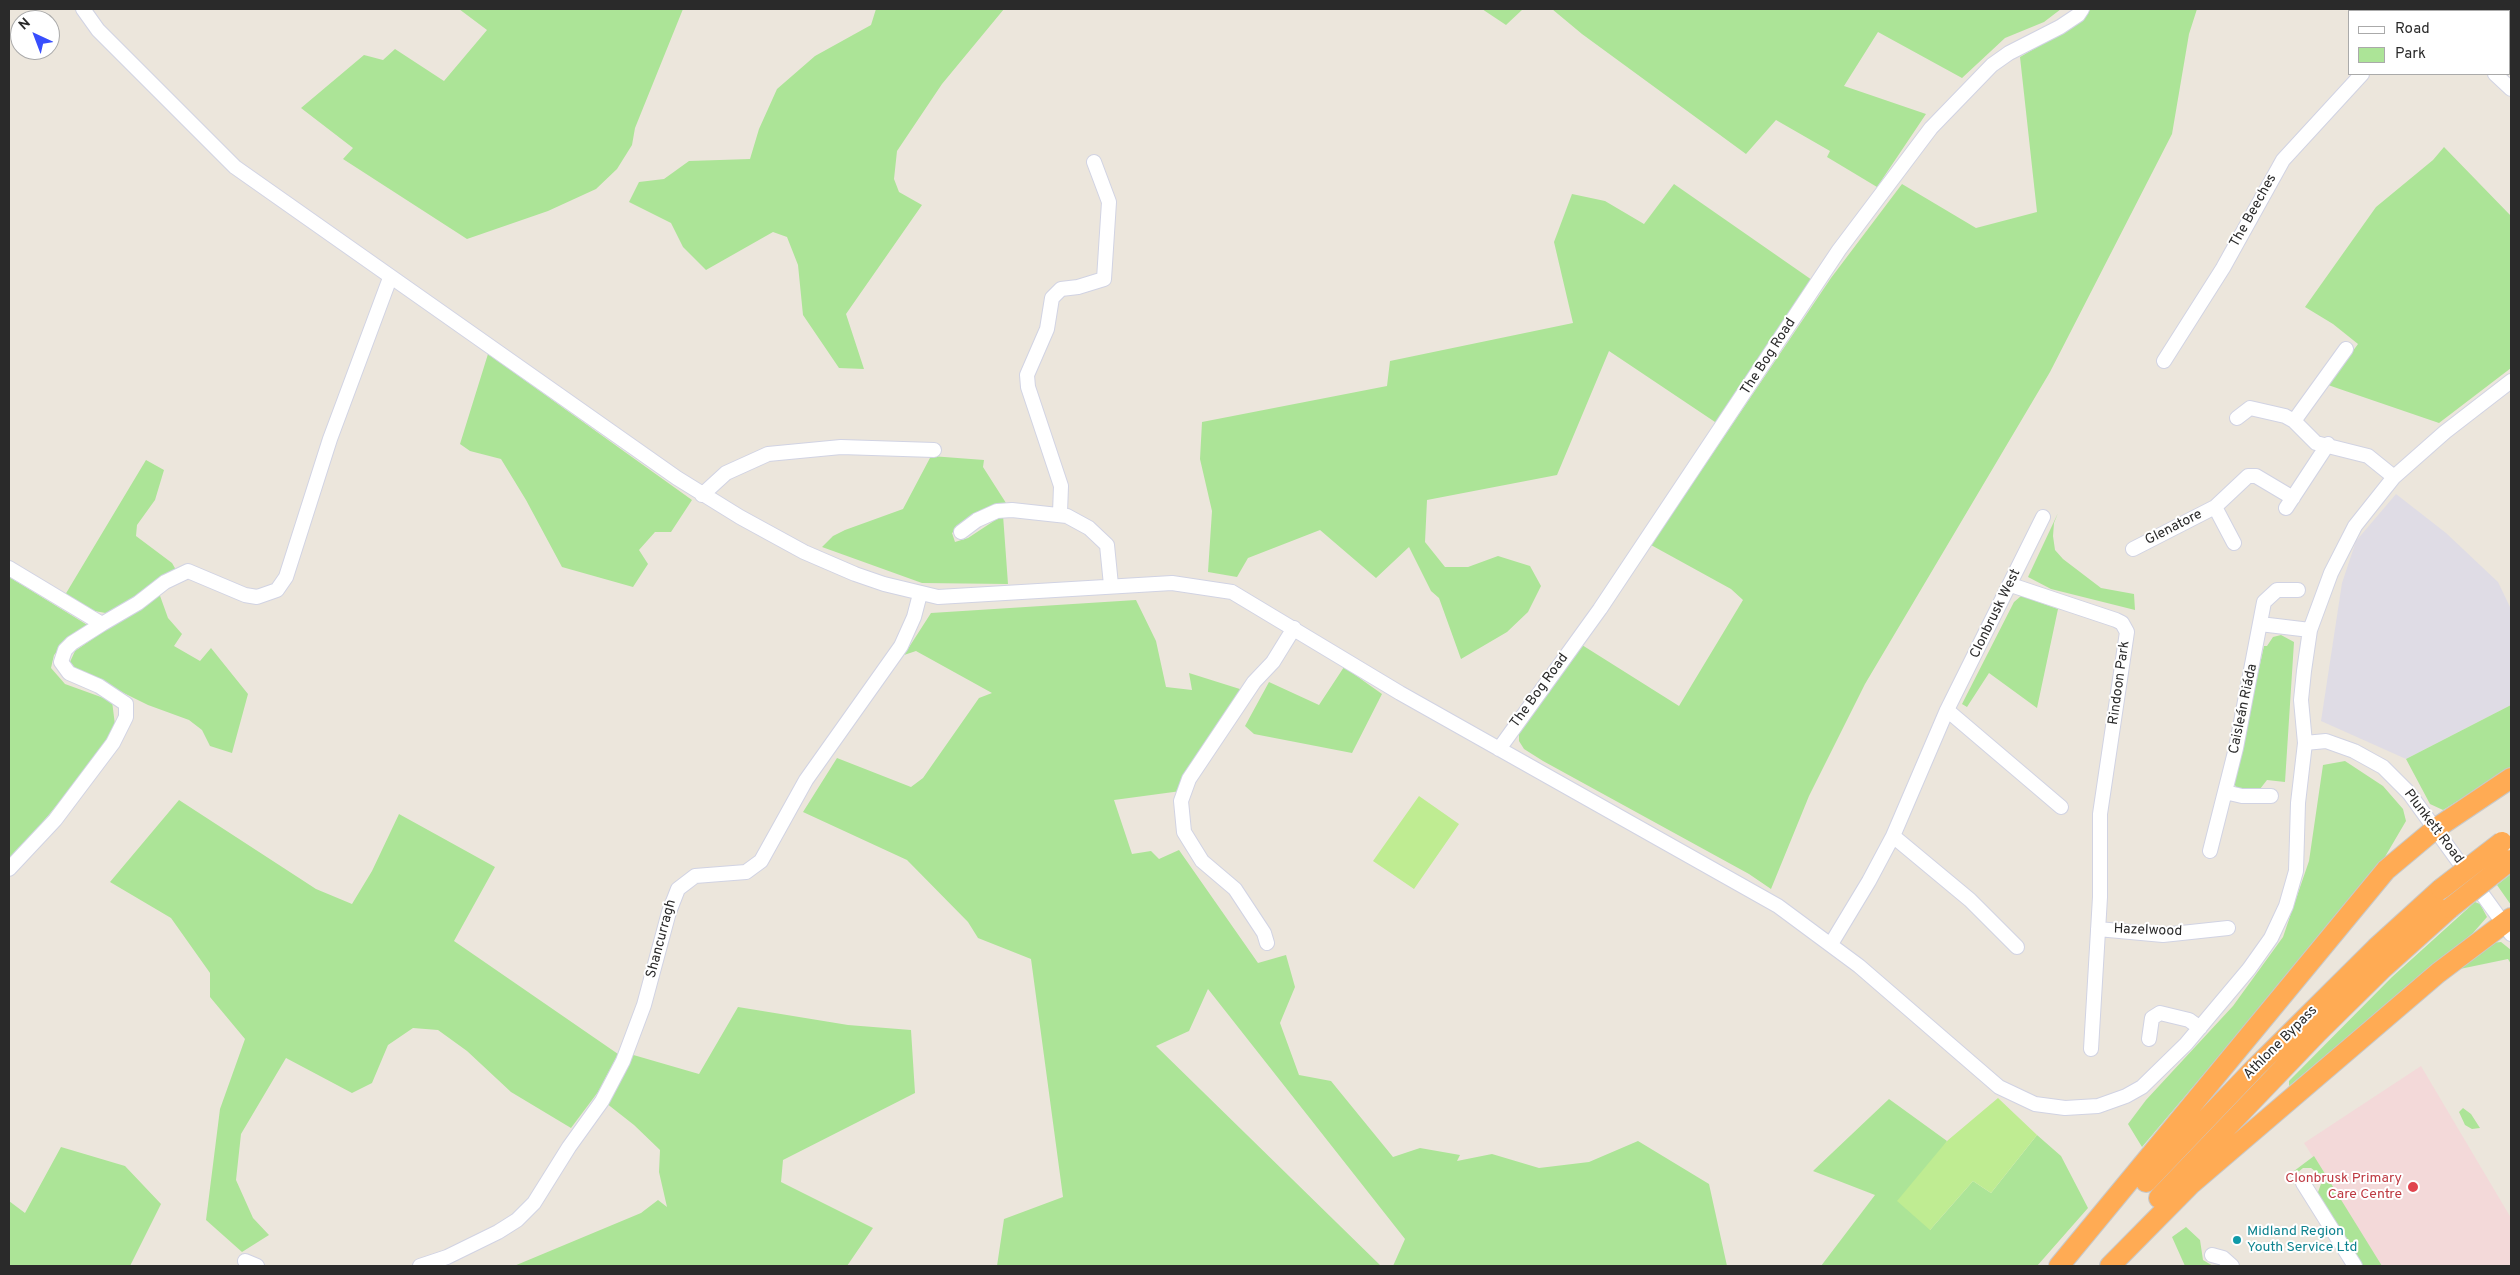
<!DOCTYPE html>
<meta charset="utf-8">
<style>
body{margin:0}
#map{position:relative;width:2520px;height:1275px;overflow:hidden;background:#ece6dc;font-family:Overpass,sans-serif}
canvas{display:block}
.frame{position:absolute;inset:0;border:10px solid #2a2a2a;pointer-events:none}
.legend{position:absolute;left:2348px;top:10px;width:162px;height:65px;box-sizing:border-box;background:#fff;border:1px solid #aaa;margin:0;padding:6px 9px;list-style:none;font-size:15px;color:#2a2a2a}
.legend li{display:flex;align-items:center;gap:10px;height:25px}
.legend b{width:25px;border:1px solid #aaa}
.north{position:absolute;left:10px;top:10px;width:50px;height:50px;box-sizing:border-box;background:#fff;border:1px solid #aaa;border-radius:50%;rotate:317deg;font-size:14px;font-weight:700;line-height:20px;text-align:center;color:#2a2a2a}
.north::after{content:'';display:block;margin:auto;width:18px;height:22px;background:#384efd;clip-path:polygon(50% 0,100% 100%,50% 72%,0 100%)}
</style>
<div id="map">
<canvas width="2520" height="1275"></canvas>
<div class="frame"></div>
<ul class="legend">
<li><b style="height:6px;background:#fff"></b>Road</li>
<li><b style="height:14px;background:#ace497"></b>Park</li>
</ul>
<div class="north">N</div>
</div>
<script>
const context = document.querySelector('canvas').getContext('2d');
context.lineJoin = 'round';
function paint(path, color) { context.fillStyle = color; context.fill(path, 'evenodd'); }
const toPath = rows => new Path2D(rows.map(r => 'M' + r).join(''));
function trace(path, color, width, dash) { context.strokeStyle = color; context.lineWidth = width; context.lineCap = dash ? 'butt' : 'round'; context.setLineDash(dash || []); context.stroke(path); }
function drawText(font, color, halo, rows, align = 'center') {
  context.font = font + ' Overpass,sans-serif'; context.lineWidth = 4; context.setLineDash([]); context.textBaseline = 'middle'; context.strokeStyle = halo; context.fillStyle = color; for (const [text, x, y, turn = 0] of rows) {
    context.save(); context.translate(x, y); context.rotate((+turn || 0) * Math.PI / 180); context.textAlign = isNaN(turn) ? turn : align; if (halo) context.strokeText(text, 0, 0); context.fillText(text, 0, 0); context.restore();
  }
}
const industrial = toPath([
 [2396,494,2446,533,2498,582,2511,609,2511,705,2406,759,2321,721,2342,583,2356,541]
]);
const medical = toPath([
 [2421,1066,2511,1218,2511,1266,2382,1266,2304,1143]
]);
const green = toPath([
 [459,9,683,9,635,128,632,145,617,169,596,189,548,211,467,239,343,159,353,148,301,108,364,55,383,60,395,49,444,81,487,30],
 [876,9,1004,9,942,84,897,151,894,179,899,192,922,205,846,314,864,369,839,368,803,315,798,265,787,237,773,232,706,270,683,247,671,223,629,202,639,182,664,179,689,161,750,159,759,129,777,89,815,56,871,25],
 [1482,9,1523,9,1506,25],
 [1552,9,2061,9,2044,22,2005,38,1962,78,1878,32,1844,86,1926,114,1877,187,1827,157,1830,151,1776,120,1746,154,1582,34],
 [2091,9,2197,9,2189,34,2172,134,2050,372,1865,684,1809,796,1771,889,1749,874,1543,761,1524,749,1519,741,1519,732,1582,645,1679,706,1743,600,1731,589,1651,545,1831,278,1902,184,1976,228,2037,212,2020,57,2077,24],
 [2444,147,2511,216,2511,368,2439,423,2328,385,2358,344,2333,324,2305,307,2376,207,2433,160],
 [1674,184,1812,280,1718,424,1609,351,1557,475,1427,500,1425,542,1445,567,1468,567,1498,556,1530,566,1541,586,1528,612,1507,632,1461,659,1439,598,1431,591,1409,547,1376,578,1320,530,1248,558,1237,577,1208,572,1212,511,1200,459,1202,422,1387,386,1390,361,1573,323,1554,242,1572,194,1605,201,1644,224],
 [488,354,692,500,671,532,655,532,639,550,648,564,633,587,562,567,526,500,501,459,470,451,460,444],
 [931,456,984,460,983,467,1006,503,975,513,952,533,955,542,968,538,1003,515,1008,584,922,583,822,547,833,536,845,530,903,509],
 [146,460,164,470,155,500,137,525,136,536,172,563,176,570,111,614,89,610,65,595],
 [2058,513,2054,523,2053,536,2055,550,2063,559,2101,588,2134,594,2135,610,2051,589,2028,577],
 [9,577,89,626,69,639,54,655,51,668,65,684,112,701,115,725,94,760,9,863],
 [159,593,168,618,182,634,174,646,200,661,211,648,248,694,232,753,210,746,202,730,189,720,148,705,77,670,70,662,75,651],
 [2021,596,2058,609,2037,708,1989,673,1967,707,1962,704,2014,602],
 [1136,600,1156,641,1166,687,1192,690,1189,673,1243,690,1181,791,1114,800,1132,854,1151,851,1159,859,1179,850,1258,963,1286,955,1295,987,1280,1023,1299,1075,1331,1081,1393,1157,1420,1148,1460,1155,1457,1161,1492,1154,1539,1168,1589,1162,1638,1141,1709,1184,1727,1266,1393,1266,1405,1239,1208,989,1189,1031,1156,1046,1381,1266,997,1266,1004,1219,1063,1197,1031,959,978,938,968,922,907,860,803,812,837,758,911,787,923,778,979,698,992,693,916,651,904,655,931,613],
 [2281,635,2294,642,2285,782,2267,780,2260,789,2237,789,2234,783,2264,646,2267,646,2273,637],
 [1344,667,1382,694,1352,753,1254,734,1245,726,1269,682,1319,705],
 [2511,705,2511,769,2443,810,2430,804,2406,759],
 [2345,761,2383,786,2403,809,2406,821,2379,867,2142,1147,2128,1124,2146,1100,2233,1006,2283,937,2309,861,2323,765],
 [179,800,316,889,352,904,372,871,399,814,495,867,454,941,618,1054,598,1092,571,1128,511,1092,467,1051,438,1030,413,1028,388,1045,372,1083,352,1093,286,1058,241,1134,236,1180,253,1218,269,1235,242,1252,206,1220,220,1109,245,1039,210,997,210,973,171,918,110,882],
 [2511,874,2511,905,2497,885],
 [2475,902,2480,904,2487,917,2473,933,2289,1086,2289,1081,2392,977],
 [2501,942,2511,950,2511,964,2508,959,2455,970,2491,943],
 [738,1007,848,1025,911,1030,915,1093,783,1160,781,1182,873,1228,847,1266,514,1266,641,1213,658,1200,667,1207,659,1172,660,1150,634,1125,606,1103,630,1054,699,1074],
 [1889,1099,1947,1141,1940,1153,1930,1230,1973,1181,1991,1193,2037,1135,2061,1156,2088,1208,2037,1266,1821,1266,1875,1195,1813,1171],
 [2463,1108,2471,1114,2480,1128,2472,1129,2465,1125,2459,1112],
 [61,1147,125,1166,161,1204,130,1266,9,1266,9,1201,25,1213],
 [2314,1156,2382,1266,2360,1266,2317,1195,2322,1181,2320,1175,2311,1168,2303,1168,2297,1173,2294,1171],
 [2186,1227,2200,1240,2203,1260,2213,1266,2185,1266,2172,1237]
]);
const pitch = toPath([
 [1419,796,1459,824,1414,889,1373,861],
 [1998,1098,2037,1135,1991,1193,1973,1181,1930,1230,1897,1201,1947,1141]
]);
const minor = toPath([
 [83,9,98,30,235,167,677,478,740,517,804,552,855,574,884,584,938,597,1172,583,1232,592,1400,693,1778,906,1859,966,1999,1087,2035,1104,2065,1108,2098,1106,2126,1096,2142,1087,2186,1044,2249,969,2271,938,2286,906,2296,871,2298,803,2305,743,2301,700,2304,671,2310,630,2331,573,2355,526,2394,477,2445,432,2511,381],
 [2423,11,2426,9],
 [2495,74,2511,89],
 [2164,361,2223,268,2283,160,2362,74],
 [2237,418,2250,408,2285,416,2294,421,2316,443,2368,456,2394,477],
 [2294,421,2346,349],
 [702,495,726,473,768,454,841,447,934,450],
 [2215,507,2234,543],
 [2286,508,2328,444],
 [1060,513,1061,486,1028,387,1027,375,1047,329,1052,298,1061,289,1078,287,1104,279,1109,202,1094,162],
 [961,532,977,520,997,511,1012,510,1067,516,1089,528,1107,545,1111,585],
 [2133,549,2215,507,2248,476,2256,476,2293,498],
 [9,568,102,624,138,603,165,582,188,571,245,595,257,597,277,590,286,577,330,439,390,278],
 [2011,585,2116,620,2122,623,2127,632,2100,814,2100,897,2091,1049],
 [2260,624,2310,630],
 [1947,710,2061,807],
 [2305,743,2326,741,2354,751,2383,767,2409,793,2511,934],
 [1499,749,1600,609,1839,250,1931,128,1992,65,2009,53,2060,27,2078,15,2082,9],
 [2225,792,2242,796,2271,796],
 [1893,836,1970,900,2017,947],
 [2210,851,2236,748,2264,602,2277,590,2298,590],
 [9,869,55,820,113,743,126,717,126,704,99,686,69,673,61,662,65,650,72,643,102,624],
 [2098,929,2163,935,2228,928],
 [1267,943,1264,933,1235,889,1202,861,1184,832,1181,801,1189,779,1254,682,1273,662,1294,628],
 [1831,944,1869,881,1893,836,1947,710,2043,517],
 [2149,1039,2152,1018,2160,1013,2189,1020,2200,1028],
 [2303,1183,2355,1266],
 [2212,1255,2223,1258,2232,1266],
 [245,1261,257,1266],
 [420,1266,447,1257,498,1232,517,1220,534,1203,569,1147,602,1101,623,1061,644,1005,669,912,678,889,695,876,746,872,761,861,806,780,901,646,914,617,920,594]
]);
const highway = toPath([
 [2146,1182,2254,1069,2376,948,2441,889],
 [2159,1198,2318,1032,2382,969,2450,908],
 [2059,1266,2386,870,2435,829,2511,778],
 [2110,1266,2190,1185,2438,973,2511,918]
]);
const highwayBridge = toPath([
 [2441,889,2502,842],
 [2450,908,2511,860]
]);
const markers = [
 [2413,1187,6,"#e0444e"],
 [2237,1240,5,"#0f9aa8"]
];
const streetNames = [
 ["The Beeches",2254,211,-61],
 ["The Bog Road",1769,357,-57],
 ["Glenatore",2174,528,-27],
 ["Clonbrusk West",1996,614,-64],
 ["Rindoon Park",2120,683,-82],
 ["The Bog Road",1540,691,-54],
 ["Caisleán Riáda",2244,709,-78],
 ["Plunkett Road",2433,827,53],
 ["Hazelwood",2148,931,2],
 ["Shancurragh",662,939,-75],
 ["Athlone Bypass",2281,1043,-45]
];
const healthNames = [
 ["Clonbrusk Primary",2402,1179],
 ["Care Centre",2402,1195]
];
const cultureNames = [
 ["Midland Region",2247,1232],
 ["Youth Service Ltd",2247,1248]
];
paint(industrial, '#dfdce5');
paint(medical, '#f3d9d9');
paint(green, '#ace497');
paint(pitch, '#bfec92');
trace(minor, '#d1d3e3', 16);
trace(highway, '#c8c8c8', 22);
trace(minor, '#fff', 14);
trace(highway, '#ffab54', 20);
trace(highwayBridge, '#c8c8c8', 22, []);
trace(highwayBridge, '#ffab54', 20);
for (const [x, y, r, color] of markers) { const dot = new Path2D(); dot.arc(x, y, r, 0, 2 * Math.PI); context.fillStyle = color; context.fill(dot); trace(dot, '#fff', 2); }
drawText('14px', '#2a2a2a', '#fff', streetNames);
drawText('14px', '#be3a42', '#fff', healthNames, 'right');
drawText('14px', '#0d838f', '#fff', cultureNames, 'left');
</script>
